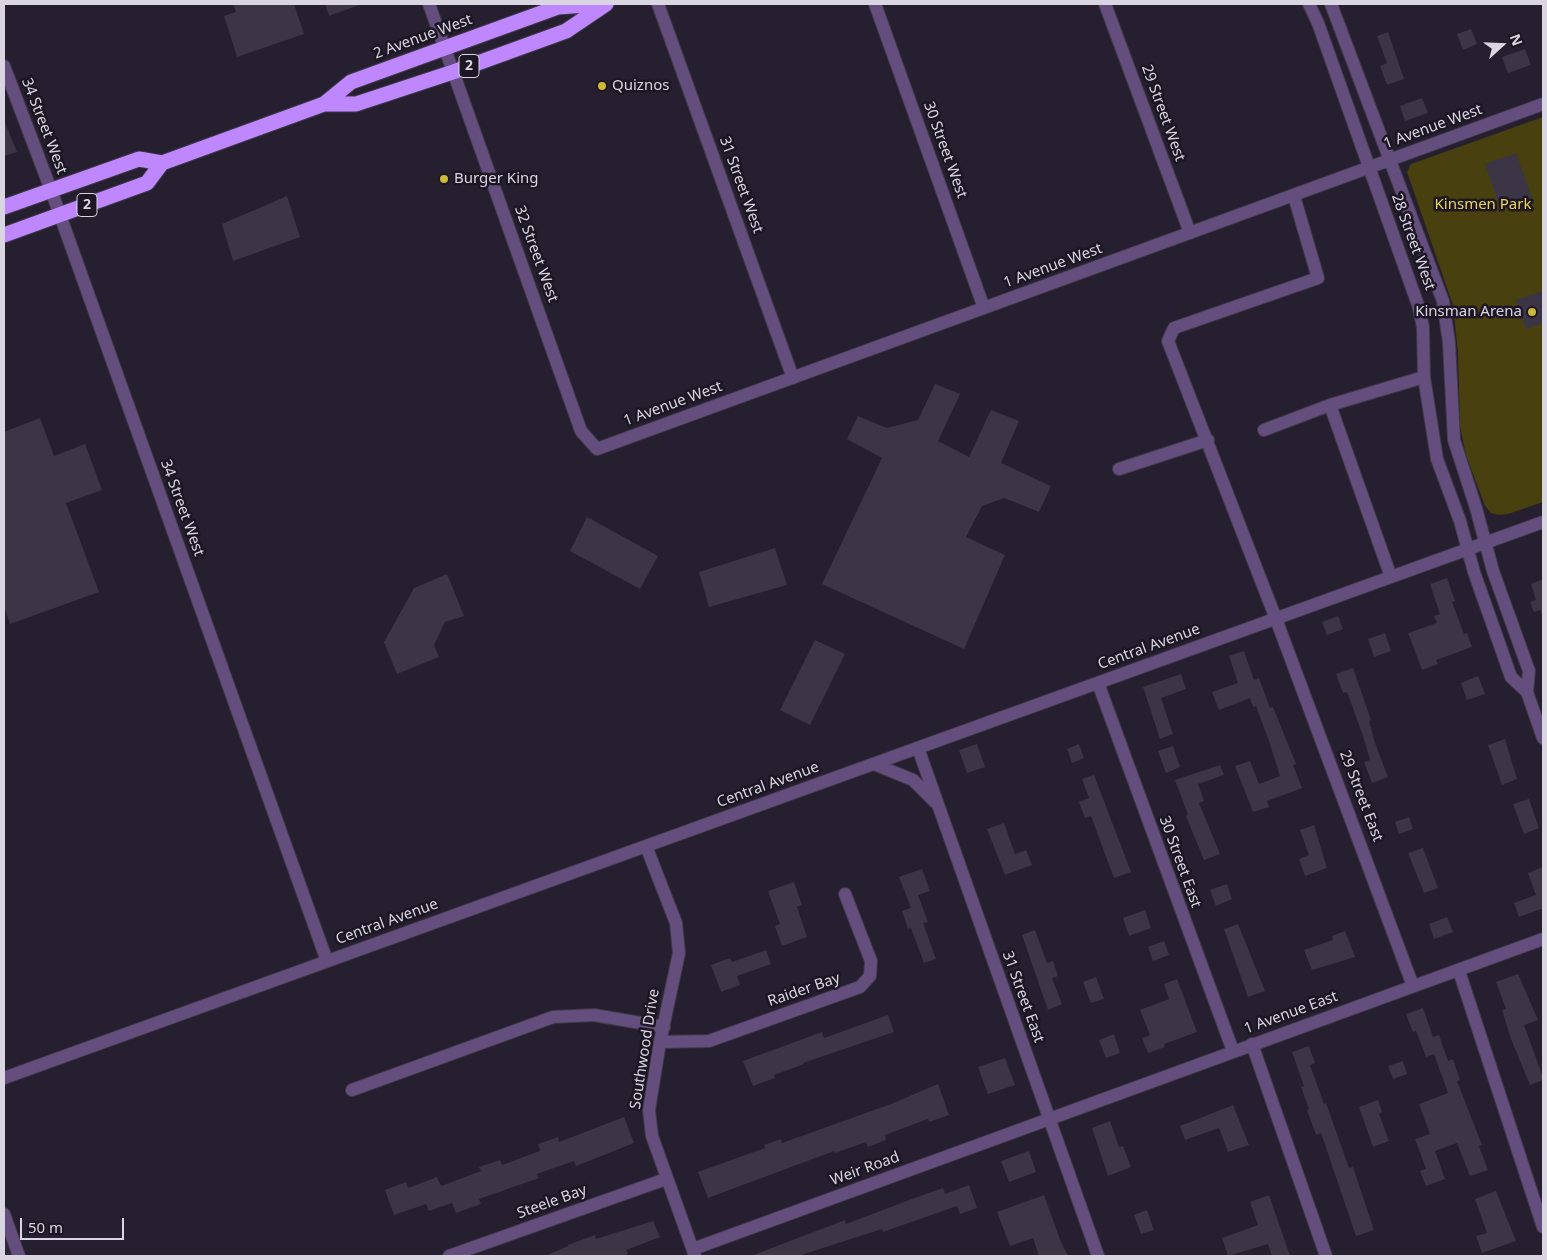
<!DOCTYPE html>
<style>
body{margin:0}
#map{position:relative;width:1547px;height:1260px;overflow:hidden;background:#261f2f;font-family:"Noto Sans",sans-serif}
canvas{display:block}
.frame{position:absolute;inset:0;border:5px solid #dad6e1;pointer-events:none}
.north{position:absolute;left:1477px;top:20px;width:50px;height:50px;-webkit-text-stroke:4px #1c1625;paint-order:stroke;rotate:70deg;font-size:14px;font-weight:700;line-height:20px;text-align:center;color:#dad6e1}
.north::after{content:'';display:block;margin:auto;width:18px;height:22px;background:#dad6e1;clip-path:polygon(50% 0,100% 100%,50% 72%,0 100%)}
.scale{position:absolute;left:20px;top:1218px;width:104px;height:22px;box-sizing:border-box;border:2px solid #dad6e1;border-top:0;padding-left:6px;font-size:15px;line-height:18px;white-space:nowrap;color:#dad6e1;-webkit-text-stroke:4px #1c1625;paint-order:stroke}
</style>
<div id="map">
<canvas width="1547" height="1260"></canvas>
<div class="frame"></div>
<div class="north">N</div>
<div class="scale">50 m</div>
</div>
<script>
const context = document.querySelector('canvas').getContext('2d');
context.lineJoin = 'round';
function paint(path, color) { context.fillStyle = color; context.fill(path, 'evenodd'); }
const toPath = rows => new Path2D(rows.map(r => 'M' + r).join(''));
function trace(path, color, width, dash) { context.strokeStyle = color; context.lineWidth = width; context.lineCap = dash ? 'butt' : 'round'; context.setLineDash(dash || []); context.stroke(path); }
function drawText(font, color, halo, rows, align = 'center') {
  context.font = font + ' "Noto Sans",sans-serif'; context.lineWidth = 5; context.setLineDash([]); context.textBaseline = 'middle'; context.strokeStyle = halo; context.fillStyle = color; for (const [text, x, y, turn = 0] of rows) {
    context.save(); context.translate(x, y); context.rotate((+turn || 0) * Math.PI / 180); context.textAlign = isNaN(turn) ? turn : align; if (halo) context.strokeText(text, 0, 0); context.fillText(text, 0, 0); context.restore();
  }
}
const built = toPath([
 [4,1214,19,1256,4,1256]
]);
const green = toPath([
 [1543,117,1543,502,1508,514,1499,515,1491,513,1485,506,1466,455,1460,426,1458,352,1453,305,1407,172,1411,164]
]);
const building = toPath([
 [233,4,294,4,304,34,237,57,224,16,236,12],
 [325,4,358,4,359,5,329,16],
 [1471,29,1477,44,1463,50,1457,34],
 [1388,32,1404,79,1387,85,1380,66,1387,63,1377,36],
 [1525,49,1531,65,1508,73,1502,57],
 [1422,98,1428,113,1405,121,1400,106],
 [4,120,17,152,4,156],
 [1516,153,1532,198,1501,210,1485,164],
 [287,196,300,237,233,261,222,224],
 [1543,291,1543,323,1526,329,1516,300],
 [935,384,960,394,938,441,969,457,991,410,1019,421,1001,463,1051,486,1039,512,1004,498,982,506,966,537,1005,555,964,649,822,584,882,458,847,439,858,416,887,428,918,420],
 [40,418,54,456,85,444,102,490,66,503,99,592,10,624,4,606,4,432],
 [587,517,658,556,640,589,570,551],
 [775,548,787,585,709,607,699,572],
 [447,574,464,616,445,622,434,645,439,657,397,674,384,642,414,588],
 [1447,578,1455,601,1452,602,1464,634,1467,633,1472,647,1436,660,1438,664,1422,670,1408,633,1437,623,1434,616,1440,614,1430,584],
 [1543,579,1543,614,1542,615,1540,610,1534,612,1530,602,1536,600,1531,584],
 [1338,616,1343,629,1327,635,1322,622],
 [1385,633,1391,651,1374,657,1368,639],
 [815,640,845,654,810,725,780,710],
 [1244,651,1254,680,1259,678,1270,708,1273,707,1296,764,1293,765,1302,788,1267,801,1269,807,1253,812,1235,766,1250,761,1259,784,1280,776,1270,744,1256,706,1253,707,1250,698,1219,710,1212,692,1238,683,1229,656],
 [1353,668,1371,720,1369,721,1375,743,1388,777,1372,783,1364,762,1370,760,1363,736,1347,692,1343,693,1336,674],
 [1181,674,1186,689,1161,698,1173,734,1160,739,1143,687],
 [1478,676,1485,694,1467,700,1461,683],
 [1505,739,1517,779,1502,785,1488,745],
 [977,744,985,767,967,773,959,750],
 [1079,744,1084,758,1072,763,1067,749],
 [1173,746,1180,767,1166,773,1158,751],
 [1220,765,1224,775,1198,784,1204,801,1199,803,1220,854,1204,860,1186,816,1188,815,1175,780],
 [1094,775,1131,872,1114,878,1091,816,1085,818,1079,802,1089,798,1082,779],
 [1529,799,1539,828,1524,834,1513,804],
 [1409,817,1413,829,1399,834,1395,822],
 [1004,823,1015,854,1026,850,1032,865,1005,875,987,829],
 [1314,825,1327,868,1305,876,1299,859,1309,855,1300,830],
 [1423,848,1438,888,1424,893,1408,853],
 [1543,867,1543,912,1541,909,1519,917,1514,903,1536,895,1528,873],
 [922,869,930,891,918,895,928,922,923,923,936,959,924,963,911,928,908,929,902,911,911,908,899,877],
 [794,882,802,905,797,907,807,937,782,946,775,926,780,924,768,891],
 [1227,884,1232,899,1216,906,1210,890],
 [1145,910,1151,928,1129,936,1123,918],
 [1447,917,1453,932,1434,939,1429,924],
 [1238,924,1265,991,1248,997,1224,929],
 [1035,930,1047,963,1053,961,1058,976,1052,978,1062,1004,1048,1010,1022,935],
 [1345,931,1355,957,1312,970,1304,950,1333,940,1332,936],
 [1164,941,1169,955,1153,961,1148,947],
 [766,950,771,964,737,976,740,985,721,992,711,965,730,958,732,962],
 [1518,974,1538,1020,1524,1025,1543,1077,1543,1080,1530,1085,1511,1039,1502,1010,1506,1009,1496,982],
 [1096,977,1104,999,1091,1003,1083,982],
 [1177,979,1197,1032,1164,1044,1165,1047,1148,1053,1142,1038,1150,1035,1140,1010,1169,999,1164,984],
 [1423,1008,1433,1037,1439,1035,1448,1061,1453,1059,1460,1080,1457,1081,1482,1145,1479,1146,1488,1170,1470,1176,1457,1143,1435,1151,1445,1179,1426,1186,1420,1171,1426,1169,1415,1139,1430,1134,1419,1104,1448,1093,1434,1054,1426,1057,1416,1031,1413,1032,1406,1014],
 [888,1015,894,1032,803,1063,804,1064,774,1075,775,1078,753,1086,743,1061,822,1032,824,1038],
 [1114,1034,1120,1053,1106,1058,1099,1040],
 [1309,1046,1315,1063,1310,1065,1324,1104,1326,1103,1349,1168,1353,1167,1374,1230,1356,1236,1321,1133,1316,1135,1307,1110,1309,1109,1301,1087,1304,1086,1292,1052],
 [1005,1058,1015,1085,988,1094,978,1067],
 [1403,1061,1407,1074,1393,1079,1388,1066],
 [938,1084,949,1115,929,1122,928,1119,885,1135,886,1140,868,1147,866,1142,835,1153,834,1151,708,1198,698,1172,765,1148,764,1145,781,1139,782,1143,891,1104],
 [1378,1100,1382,1112,1379,1114,1389,1141,1373,1147,1359,1107],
 [1233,1105,1249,1145,1228,1152,1219,1128,1185,1140,1180,1126],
 [624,1117,634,1143,576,1166,574,1161,537,1174,539,1178,479,1199,481,1204,456,1213,452,1203,429,1211,426,1204,394,1215,385,1190,406,1182,408,1188,437,1177,441,1186,481,1171,479,1167,500,1160,502,1165,540,1151,538,1144,558,1137,559,1142],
 [1110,1121,1119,1147,1123,1146,1131,1167,1108,1176,1092,1128],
 [1029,1151,1036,1172,1009,1182,1001,1161],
 [969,1185,977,1208,960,1214,957,1206,883,1232,882,1229,798,1256,751,1256,845,1220,846,1224,920,1196,943,1188,945,1194],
 [1496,1191,1516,1241,1482,1253,1476,1236,1487,1233,1475,1199],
 [1044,1195,1061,1242,1068,1256,1039,1256,1033,1238,1010,1246,997,1212],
 [1269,1195,1290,1256,1272,1256,1268,1244,1228,1256,1222,1238,1258,1225,1250,1202],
 [1147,1210,1154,1230,1141,1234,1134,1215],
 [653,1221,660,1237,626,1250,628,1254,622,1256,545,1256,568,1246,568,1245,595,1235,596,1239]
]);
const minor = toPath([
 [429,4,581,431,597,449,1543,104],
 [658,4,793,378],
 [875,4,984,308],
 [1105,4,1190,233],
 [1309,4,1318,23,1418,305,1423,327,1424,377,1437,459,1460,521,1474,572,1511,677,1527,692],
 [1331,4,1443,301,1449,343,1454,440,1476,508,1493,571,1529,671,1527,692,1543,738],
 [4,66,51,190,327,961],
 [1294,196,1318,278,1174,328,1168,341,1276,619,1413,986],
 [1330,405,1391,577],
 [1264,430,1330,405,1424,377],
 [1119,469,1208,440],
 [1098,683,1233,1051],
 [918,748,1098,1256],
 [874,764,913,780,935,802],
 [646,846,676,923,679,953,660,1042,649,1110,652,1136,695,1256],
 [1459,971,1543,1227],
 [660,1042,709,1041,860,987,870,976,871,961,845,894],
 [1252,1044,1326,1256],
 [4,1078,1543,522],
 [352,1090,553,1017,594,1015,664,1027],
 [4,1214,19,1256],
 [693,1249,1543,939],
 [449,1256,666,1179]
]);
const highway = toPath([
 [324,104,351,82,558,7,599,4],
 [4,207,139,159,162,163,324,104,356,104,453,72,566,31,606,4],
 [4,235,147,183,162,163]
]);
const markers = [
 [602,86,5,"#ccb938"],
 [444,179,5,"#ccb938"],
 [1532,312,5,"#ccb938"]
];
const shields = [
 [469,66,20],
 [87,205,20]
];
const shieldNames = [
 ["2",469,66],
 ["2",87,205]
];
const streetNames = [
 ["2 Avenue West",423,37,-20],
 ["29 Street West",1163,113,70],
 ["34 Street West",44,126,69],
 ["1 Avenue West",1433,127,-20],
 ["30 Street West",945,150,70],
 ["31 Street West",741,185,70],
 ["28 Street West",1413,242,70],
 ["32 Street West",536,254,70],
 ["1 Avenue West",1053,266,-20],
 ["1 Avenue West",673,404,-20],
 ["34 Street West",182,508,70],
 ["Central Avenue",1149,647,-20],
 ["Central Avenue",768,785,-20],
 ["29 Street East",1361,796,69],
 ["30 Street East",1180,862,70],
 ["Central Avenue",387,922,-20],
 ["Raider Bay",804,990,-19],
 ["31 Street East",1023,997,70],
 ["1 Avenue East",1291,1013,-20],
 ["Southwood Drive",645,1049,-81],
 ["Weir Road",865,1169,-20],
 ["Steele Bay",552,1202,-20]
];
const poiNames = [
 ["Quiznos",612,86],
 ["Burger King",454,179],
 ["Kinsman Arena",1522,312,"right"]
];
const parkNames = [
 ["Kinsmen Park",1483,205]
];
paint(built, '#30273d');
paint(green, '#48400e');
paint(building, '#3c3546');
trace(minor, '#3f3948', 14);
trace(highway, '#3f3948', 17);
trace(minor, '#634e7d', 12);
trace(highway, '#be87fe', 15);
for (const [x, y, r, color] of markers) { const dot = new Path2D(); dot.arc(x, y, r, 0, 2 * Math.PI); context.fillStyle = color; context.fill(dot); trace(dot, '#1c1625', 2); }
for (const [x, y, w] of shields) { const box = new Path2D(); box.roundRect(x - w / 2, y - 11.5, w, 23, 4); context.fillStyle = '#1c1625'; context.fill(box); trace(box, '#dad6e1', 1); }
drawText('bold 14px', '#dad6e1', null, shieldNames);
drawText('15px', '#dad6e1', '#1c1625', streetNames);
drawText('15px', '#dad6e1', '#1c1625', poiNames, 'left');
drawText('15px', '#e8d559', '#1c1625', parkNames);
</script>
